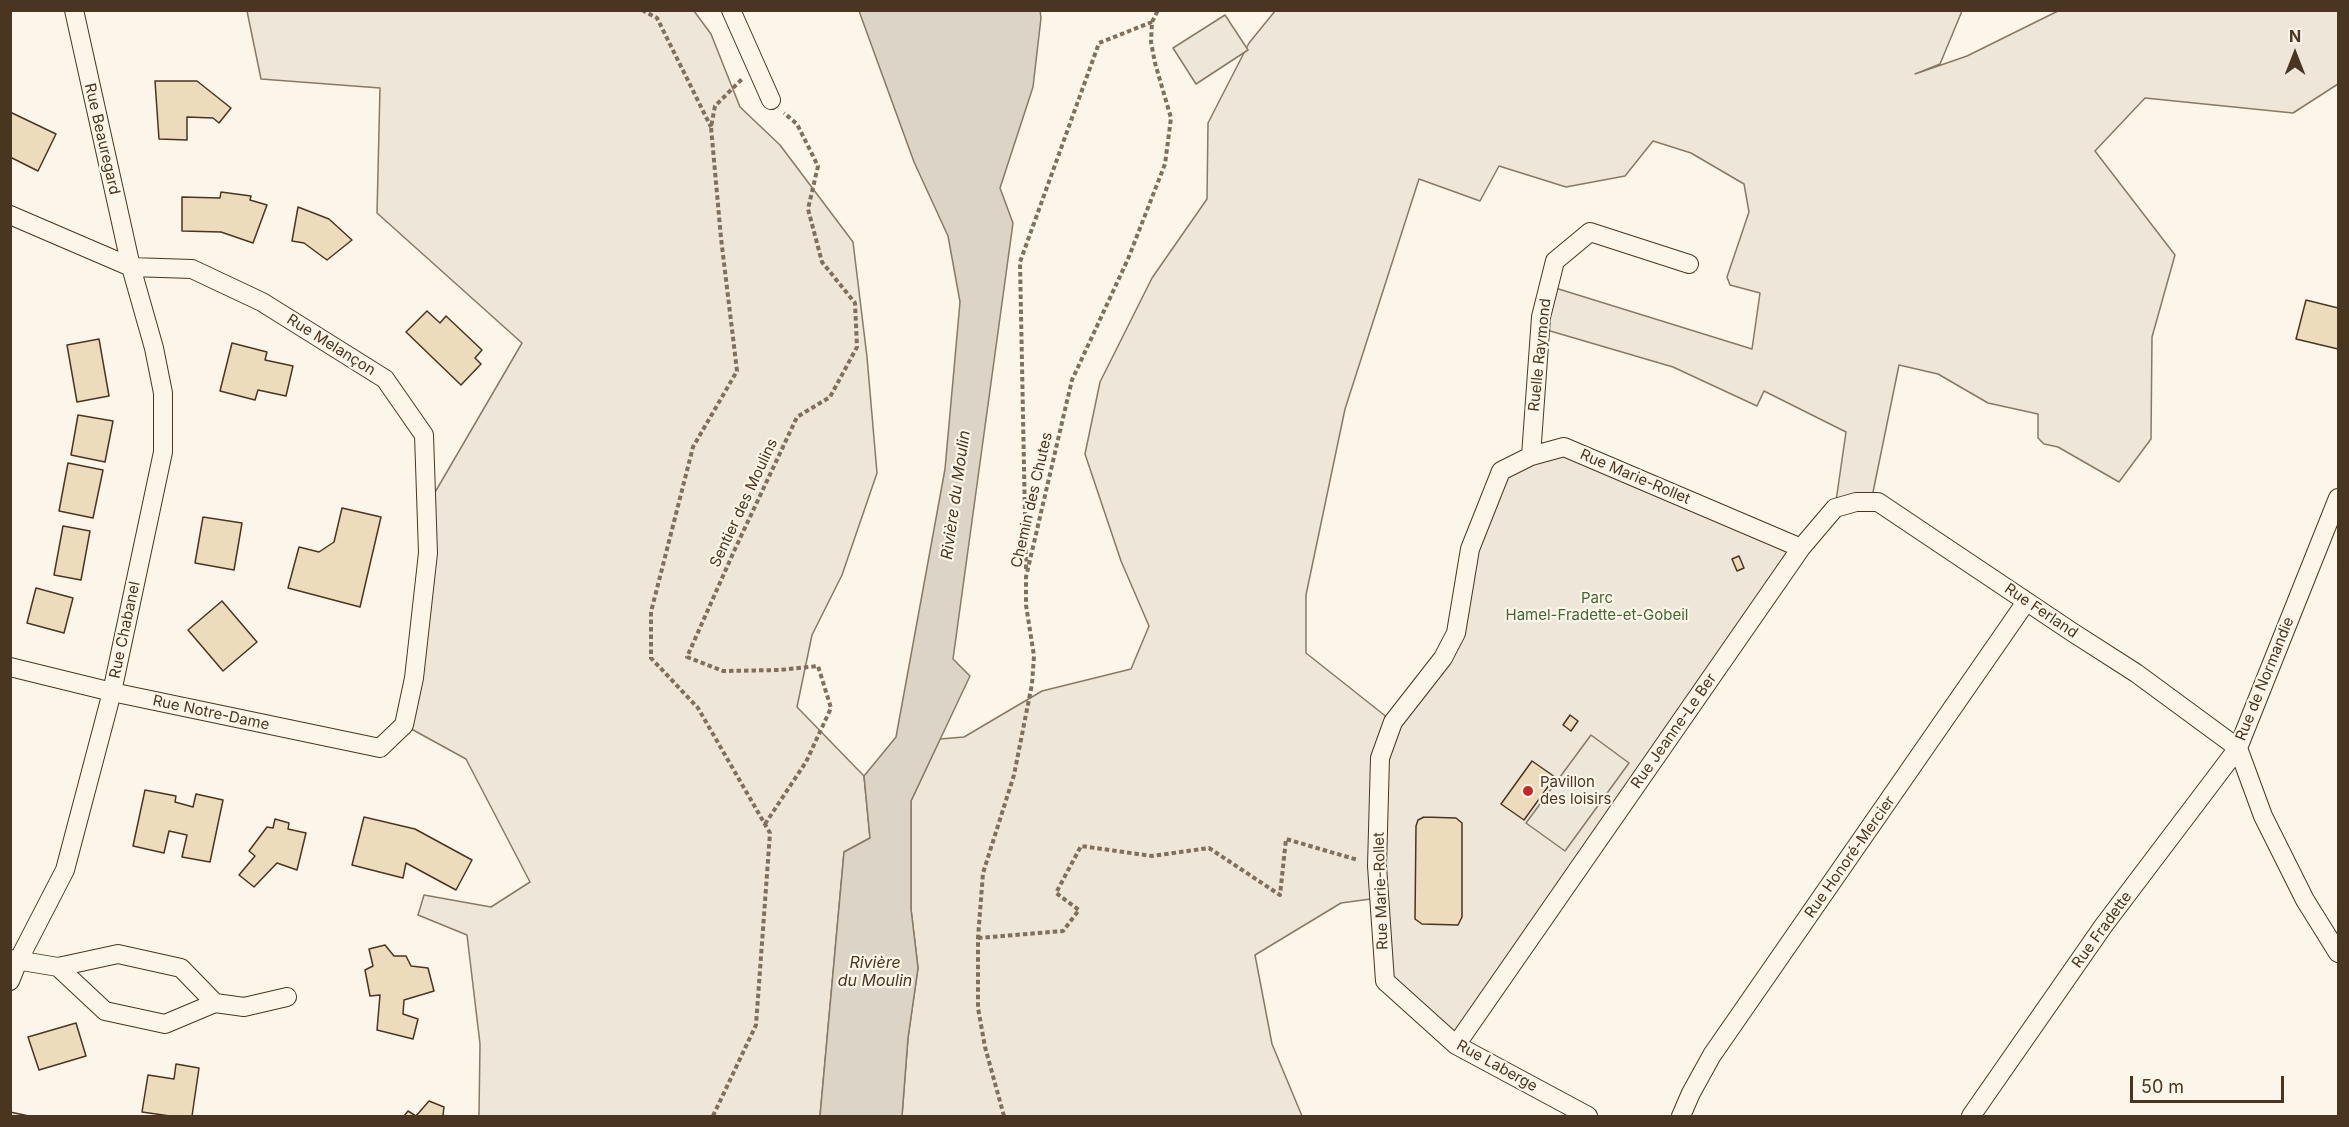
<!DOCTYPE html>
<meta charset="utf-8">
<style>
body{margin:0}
#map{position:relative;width:2349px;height:1127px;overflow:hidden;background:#fbf6e9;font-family:Inter,sans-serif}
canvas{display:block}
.frame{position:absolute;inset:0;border:12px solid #4a3520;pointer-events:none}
.north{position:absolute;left:2265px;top:24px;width:60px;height:60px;-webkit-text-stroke:4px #fbf6e9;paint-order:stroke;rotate:0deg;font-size:16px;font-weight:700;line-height:24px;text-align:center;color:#4a3520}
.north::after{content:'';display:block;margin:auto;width:21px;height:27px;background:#4a3520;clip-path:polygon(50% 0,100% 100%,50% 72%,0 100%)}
.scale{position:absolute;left:2130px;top:1076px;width:154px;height:27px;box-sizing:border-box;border:3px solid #4a3520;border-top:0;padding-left:8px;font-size:18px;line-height:21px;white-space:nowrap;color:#4a3520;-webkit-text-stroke:4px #fbf6e9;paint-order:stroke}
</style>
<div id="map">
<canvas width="2349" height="1127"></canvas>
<div class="frame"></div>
<div class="north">N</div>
<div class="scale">50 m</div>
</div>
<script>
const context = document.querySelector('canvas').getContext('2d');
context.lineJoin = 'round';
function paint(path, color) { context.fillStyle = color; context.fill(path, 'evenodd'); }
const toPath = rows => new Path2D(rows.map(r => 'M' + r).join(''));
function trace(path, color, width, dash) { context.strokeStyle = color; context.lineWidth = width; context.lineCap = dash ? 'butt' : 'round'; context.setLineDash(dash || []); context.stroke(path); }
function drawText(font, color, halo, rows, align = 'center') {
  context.font = font + ' Inter,sans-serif'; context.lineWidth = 4.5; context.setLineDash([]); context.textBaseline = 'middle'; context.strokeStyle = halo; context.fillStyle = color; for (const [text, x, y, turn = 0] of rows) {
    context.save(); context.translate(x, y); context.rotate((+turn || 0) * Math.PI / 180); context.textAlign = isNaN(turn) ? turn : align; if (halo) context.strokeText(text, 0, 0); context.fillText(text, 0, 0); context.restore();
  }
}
const green = toPath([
 [2331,10,2338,11,2338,84,2293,113,2145,98,2095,151,2175,255,2152,337,2151,439,2119,482,2058,447,2044,444,2038,438,2038,414,1988,403,1938,374,1899,365,1871,502,1835,508,1846,432,1764,391,1757,406,1673,367,1540,328,1549,286,1752,349,1760,293,1730,285,1727,277,1749,212,1744,184,1691,153,1653,141,1625,176,1566,187,1499,166,1480,201,1419,179,1345,409,1306,595,1306,653,1393,722,1443,658,1461,610,1501,471,1564,447,1801,548,1456,1045,1385,981,1378,898,1341,903,1255,955,1272,1044,1302,1116,902,1116,908,1038,918,968,911,909,911,801,940,739,964,737,1042,691,1131,669,1149,626,1121,561,1085,454,1100,382,1152,278,1207,199,1208,123,1249,43,1275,11,1962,11,1940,64,1915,74,1967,56,2058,11,2331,10],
 [247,11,694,11,711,34,740,107,780,145,853,242,867,357,877,473,842,575,812,635,797,707,864,776,870,838,844,852,820,1116,479,1116,480,1044,467,935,418,915,424,895,491,907,530,882,466,759,404,725,427,506,522,343,377,213,380,88,261,79,247,11]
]);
const parking = toPath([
 [1225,15,1248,50,1196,84,1173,48,1225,15],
 [1591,735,1629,763,1565,851,1526,823,1591,735]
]);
const water = toPath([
 [859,11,1040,10,1041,18,1033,87,1000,188,1013,223,953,659,970,676,911,801,911,909,918,968,908,1038,902,1116,820,1116,844,852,870,838,864,776,896,737,945,469,960,302,948,236,914,162,859,11]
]);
const building = toPath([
 [155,81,197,81,231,108,219,123,213,118,187,117,187,140,159,139,155,81],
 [10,112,56,134,38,171,10,157,10,112],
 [221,192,251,196,250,200,267,205,253,243,221,232,182,231,182,197,220,198,221,192],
 [298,207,329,219,352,240,327,260,304,243,292,241,298,207],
 [2306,300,2338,308,2338,349,2296,339,2306,300],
 [427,311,440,323,446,316,482,350,475,358,481,364,461,385,406,332,427,311],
 [99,339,109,396,77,402,67,345,99,339],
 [232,343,267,352,265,360,293,366,286,396,258,390,255,400,220,391,232,343],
 [78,415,113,421,105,462,71,455,78,415],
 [68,463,103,470,93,518,59,511,68,463],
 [342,508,381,517,360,607,288,588,299,547,319,552,334,542,342,508],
 [203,517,242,523,234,570,195,563,203,517],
 [63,526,90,531,81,580,54,575,63,526],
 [1739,556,1744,568,1737,571,1732,559,1739,556],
 [36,588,73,598,64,633,27,623,36,588],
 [222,601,257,642,223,671,188,630,222,601],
 [1570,715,1578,721,1571,731,1563,725,1570,715],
 [1532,761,1555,777,1524,820,1501,804,1532,761],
 [145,790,176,796,175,802,193,807,196,794,223,800,210,862,182,857,187,835,169,831,164,853,133,846,145,790],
 [364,817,415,829,472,860,456,890,406,863,403,878,352,865,364,817],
 [1424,817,1456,818,1462,823,1462,917,1458,925,1422,924,1415,919,1416,826,1418,820,1424,817],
 [275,819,289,823,288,829,306,833,297,870,277,863,254,887,239,875,255,856,249,851,267,827,273,828,275,819],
 [385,945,394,956,406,956,411,966,428,968,434,991,404,1000,403,1014,418,1019,413,1039,377,1030,380,995,370,996,365,970,373,966,369,949,385,945],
 [76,1023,86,1056,39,1070,28,1037,76,1023],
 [176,1064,199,1068,192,1116,170,1116,142,1112,148,1075,174,1079,176,1064],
 [429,1101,444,1107,443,1115,445,1116,404,1116,408,1111,416,1116,429,1101],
 [10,1112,29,1116,10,1116,10,1112]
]);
const path = toPath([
 [642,10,657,18,711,127],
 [1026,569,1020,262,1099,43,1152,22],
 [765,824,806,762,831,708,818,666,780,670,723,671,687,657,735,549,797,417,830,397,857,347,855,303,822,262,808,209,818,166,797,124,784,113],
 [978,938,1063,931,1079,910,1056,893,1081,846,1152,856,1209,848,1280,895,1286,839,1358,860],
 [713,1116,756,1025,770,833,698,708,651,658,651,612,693,447,737,371,721,238,711,127,715,106,742,79],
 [1004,1116,985,1047,978,1008,978,938,983,873,1014,775,1032,684,1034,656,1026,605,1026,577,1067,401,1072,380,1128,259,1165,164,1171,118,1155,63,1151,42,1152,22,1158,10]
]);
const street = toPath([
 [731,10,771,100],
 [10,215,131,267,192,269,262,302,385,379,424,435,428,553,414,678,404,725,380,748,112,692,10,667],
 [1531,456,1541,317,1555,261,1590,232,1689,264],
 [2238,748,2263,816,2305,900,2338,953],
 [10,959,58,967,118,954,181,968,215,1003],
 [58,967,105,1011,165,1024,215,1003,244,1007,287,997],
 [10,981,18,961,65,870,112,692,163,452,163,393,154,348,131,267,74,10],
 [1456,1045,1801,548,1835,508,1856,502,1878,502,2072,632,2136,673,2238,748],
 [1588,1116,1456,1045,1385,981,1377,866,1380,758,1393,722,1443,658,1456,633,1470,549,1501,471,1531,456,1564,447,1801,548],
 [1681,1116,1691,1093,1712,1055,2026,602],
 [1971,1116,2104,925,2238,748,2338,498]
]);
const markers = [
 [1528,791,6,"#c62828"]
];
const streetNames = [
 ["Rue Beauregard",102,139,77],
 ["Rue Melançon",331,345,32],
 ["Ruelle Raymond",1540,355,-84],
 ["Rue Marie-Rollet",1635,477,23],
 ["Chemin des Chutes",1032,500,-77],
 ["Sentier des Moulins",744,503,-65],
 ["Rue Ferland",2041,611,34],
 ["Rue Chabanel",125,630,-78],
 ["Rue de Normandie",2265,679,-68],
 ["Rue Notre-Dame",211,713,12],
 ["Rue Jeanne-Le Ber",1674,731,-55],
 ["Rue Honoré-Mercier",1850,857,-55],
 ["Rue Marie-Rollet",1381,891,-92],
 ["Rue Fradette",2102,930,-54],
 ["Rue Laberge",1497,1066,29]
];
const parkNames = [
 ["Parc",1597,598],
 ["Hamel-Fradette-et-Gobeil",1597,615]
];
const poiNames = [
 ["Pavillon",1540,782],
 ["des loisirs",1540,799]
];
const waterNames = [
 ["Rivière du Moulin",956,495,-82],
 ["Rivière",875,963],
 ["du Moulin",875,981]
];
paint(green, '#ede6d9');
trace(green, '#887966', 1.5);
paint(parking, '#ede7d9');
trace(parking, '#887966', 1.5);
paint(water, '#dcd4c6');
trace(water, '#887966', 1.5);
paint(building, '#ecdcbc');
trace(building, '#4a3520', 1.5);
trace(street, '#4a3520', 20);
trace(path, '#7f6f5c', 4, [4.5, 3]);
trace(street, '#fbf6e9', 18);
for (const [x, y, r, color] of markers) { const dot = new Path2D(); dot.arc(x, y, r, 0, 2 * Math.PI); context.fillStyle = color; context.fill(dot); trace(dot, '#fbf6e9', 2); }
drawText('15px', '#4a3520', '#fbf6e9', streetNames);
drawText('15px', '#436837', '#fbf6e9', parkNames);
drawText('15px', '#4a3520', '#fbf6e9', poiNames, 'left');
drawText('italic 16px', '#4a3520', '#fbf6e9', waterNames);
</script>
